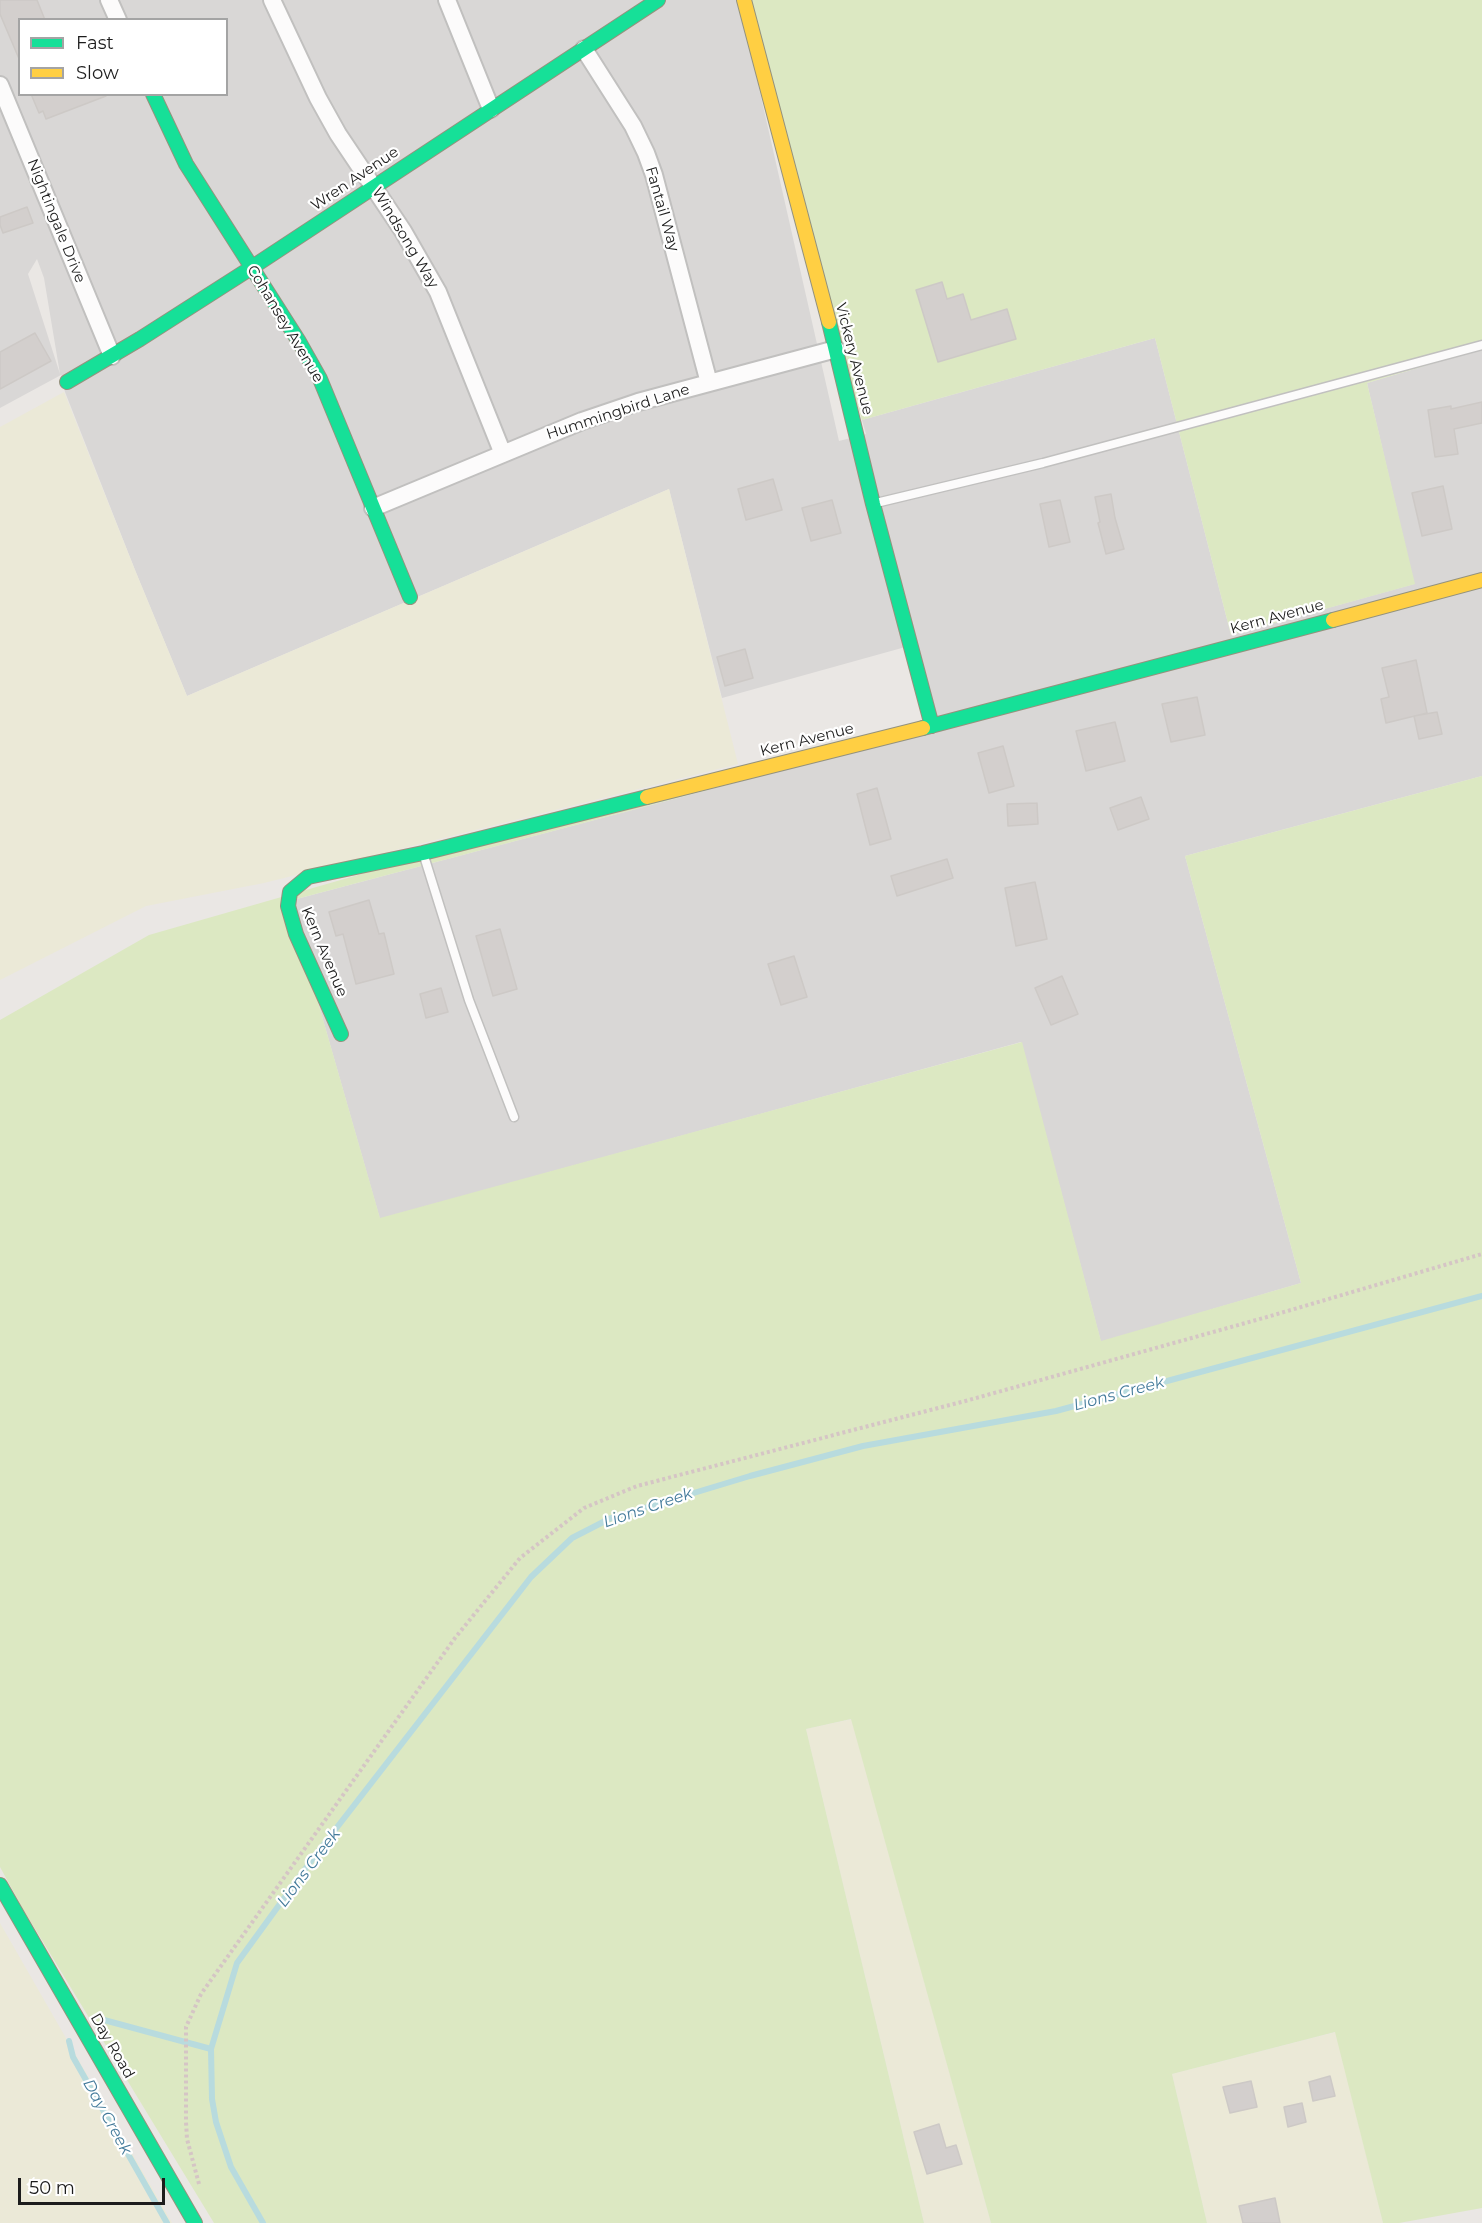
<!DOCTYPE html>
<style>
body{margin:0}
#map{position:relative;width:1482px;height:2223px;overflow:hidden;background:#eae7e4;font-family:Montserrat,sans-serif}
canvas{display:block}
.legend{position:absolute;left:18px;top:18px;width:210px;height:78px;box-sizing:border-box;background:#fff;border:2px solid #a4a4a4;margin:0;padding:8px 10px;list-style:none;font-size:18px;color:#1c1c1c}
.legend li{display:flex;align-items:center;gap:12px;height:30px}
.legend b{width:30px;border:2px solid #a4a4a4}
.scale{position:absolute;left:18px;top:2178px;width:147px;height:27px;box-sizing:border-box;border:3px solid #1c1c1c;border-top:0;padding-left:8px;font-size:18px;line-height:21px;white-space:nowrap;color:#1c1c1c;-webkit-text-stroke:4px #fff;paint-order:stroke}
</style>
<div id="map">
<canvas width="1482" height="2223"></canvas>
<ul class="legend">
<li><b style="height:8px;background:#16e098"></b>Fast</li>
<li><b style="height:8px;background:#ffcf43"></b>Slow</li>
</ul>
<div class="scale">50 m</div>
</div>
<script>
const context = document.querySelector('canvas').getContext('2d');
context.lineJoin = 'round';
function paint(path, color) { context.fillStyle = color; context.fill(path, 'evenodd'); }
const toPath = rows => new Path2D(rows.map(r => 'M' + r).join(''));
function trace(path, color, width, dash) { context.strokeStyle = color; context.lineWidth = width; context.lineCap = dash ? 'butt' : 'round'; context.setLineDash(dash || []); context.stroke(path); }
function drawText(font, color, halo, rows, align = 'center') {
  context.font = font + ' Montserrat,sans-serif'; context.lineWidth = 4.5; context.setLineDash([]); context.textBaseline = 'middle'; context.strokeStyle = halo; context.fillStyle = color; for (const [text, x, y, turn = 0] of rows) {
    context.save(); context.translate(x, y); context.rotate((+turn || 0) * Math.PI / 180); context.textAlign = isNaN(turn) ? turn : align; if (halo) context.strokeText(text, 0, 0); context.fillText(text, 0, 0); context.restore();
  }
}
const residential = toPath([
 [0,0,739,0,839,441,866,434,862,420,1155,338,1231,635,1414,584,1367,383,1482,349,1482,776,1185,856,1301,1283,1101,1342,1021,1042,380,1219,289,901,934,730,909,646,722,698,669,489,187,696,135,570,65,392,61,375,0,408],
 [20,20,226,20,226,94,20,94],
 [37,259,44,278,60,374,28,274]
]);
const farmland = toPath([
 [64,392,135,570,187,696,669,489,738,764,264,883,146,906,0,980,0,427],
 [852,1719,991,2223,924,2223,806,1729],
 [0,1923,172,2223,0,2223],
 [1336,2032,1383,2223,1207,2223,1172,2074]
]);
const grass = toPath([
 [738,0,1482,0,1482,349,1367,383,1415,584,1231,635,1155,338,862,420],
 [934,730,289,901,380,1218,1022,1042,1101,1341,1301,1283,1185,856,1482,776,1482,2208,1399,2223,1383,2223,1335,2032,1172,2074,1207,2223,991,2223,851,1719,806,1729,924,2223,214,2223,23,1909,0,1867,0,1020,149,935,393,865]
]);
const stream = toPath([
 [104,2020,211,2049],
 [69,2041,73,2057,167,2223],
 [263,2223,231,2167,216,2122,212,2099,211,2049,237,1963,314,1857,531,1577,572,1538,611,1518,750,1476,863,1446,1056,1411,1482,1296]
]);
const building = toPath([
 [0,0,37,0,45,20,20,20,20,61,0,14,0,0],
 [31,94,106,94,106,96,46,119,43,111,39,113,31,94],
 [27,207,33,223,3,233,0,225,0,217,27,207],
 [942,282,947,299,963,294,971,320,1007,309,1016,339,938,362,916,290,942,282],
 [35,333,51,361,0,389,0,352,35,333],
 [1482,402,1482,423,1454,429,1458,454,1435,457,1428,410,1451,406,1451,409,1482,402],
 [773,479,782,510,746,520,738,489,773,479],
 [1443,486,1452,529,1422,536,1412,493,1443,486],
 [1111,494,1115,518,1124,549,1106,554,1098,523,1100,522,1095,497,1111,494],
 [832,500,841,533,811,541,802,508,832,500],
 [1060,500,1070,542,1049,547,1040,504,1060,500],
 [745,649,753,678,725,686,717,657,745,649],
 [1416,660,1427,713,1386,723,1381,699,1389,697,1382,668,1416,660],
 [1197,697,1205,735,1171,742,1162,704,1197,697],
 [1437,712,1442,734,1419,739,1414,716,1437,712],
 [1115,722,1125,761,1086,771,1076,731,1115,722],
 [1003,746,1014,786,989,793,978,753,1003,746],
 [877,788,891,839,870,845,857,794,877,788],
 [1141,797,1149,819,1118,830,1110,808,1141,797],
 [1037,803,1038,824,1008,826,1007,804,1037,803],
 [947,859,953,878,897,896,891,876,947,859],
 [1035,882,1047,939,1016,946,1005,888,1035,882],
 [369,900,379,934,384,933,394,974,356,984,343,934,336,936,329,912,369,900],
 [500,929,517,989,493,996,476,936,500,929],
 [794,956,807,997,781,1005,768,964,794,956],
 [1062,976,1078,1014,1051,1025,1035,988,1062,976],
 [441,988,448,1012,426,1018,420,994,441,988],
 [1330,2076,1335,2096,1313,2101,1309,2082,1330,2076],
 [1251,2081,1257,2107,1230,2113,1223,2087,1251,2081],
 [1302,2103,1306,2122,1288,2127,1284,2107,1302,2103],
 [939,2124,946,2148,956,2145,962,2164,927,2174,914,2132,939,2124],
 [1275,2198,1280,2223,1243,2223,1239,2206,1275,2198]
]);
const path = toPath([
 [199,2184,187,2139,186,2122,186,2027,201,1994,455,1638,520,1558,584,1508,637,1486,969,1400,1267,1317,1482,1254]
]);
const lane = toPath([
 [876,503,1043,463,1482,345],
 [424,856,469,1000,514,1117]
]);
const street = toPath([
 [109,0,118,20],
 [272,0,318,98,338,134,403,231,438,292,503,454],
 [447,0,491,109],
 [584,49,633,126,646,153,654,175,709,383],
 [0,85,112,356],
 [373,508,582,421,638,402,836,349]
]);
const fast = toPath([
 [153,94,186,164,298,340,320,379,410,597],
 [829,322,873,504,932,726],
 [67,382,140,339,251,268,658,0],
 [923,728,1333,620],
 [341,1034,296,934,288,906,290,892,308,877,423,853,647,797],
 [0,1885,195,2223]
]);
const slow = toPath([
 [744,0,829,322],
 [1333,620,1482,580],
 [647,797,923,728]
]);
const streetNames = [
 ["Wren Avenue",355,179,-34],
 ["Fantail Way",662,209,74],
 ["Nightingale Drive",56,221,68],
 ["Windsong Way",405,238,59],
 ["Cohansey Avenue",285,324,59],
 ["Vickery Avenue",854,359,76],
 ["Hummingbird Lane",618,412,-18],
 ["Kern Avenue",1277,617,-15],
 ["Kern Avenue",807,740,-14],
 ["Kern Avenue",324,952,67],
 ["Day Road",112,2046,60]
];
const waterNames = [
 ["Lions Creek",1119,1394,-15],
 ["Lions Creek",648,1508,-19],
 ["Lions Creek",309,1868,-53],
 ["Day Creek",107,2117,61]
];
paint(residential, '#d9d7d6');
paint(farmland, '#ebe9d7');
paint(grass, '#dce8c2');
trace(stream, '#b8dbde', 6);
paint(building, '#d3cfcd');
trace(building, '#cdc9c6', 1.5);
trace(lane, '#c1c0bf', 11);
trace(street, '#c1c0bf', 20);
trace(fast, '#94927d', 16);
trace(slow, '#94927d', 16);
trace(path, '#d5c5c5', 4, [3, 3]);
trace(lane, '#fcfbfb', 8);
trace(street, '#fcfbfb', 16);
trace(fast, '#16e098', 14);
trace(slow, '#ffcf43', 14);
drawText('15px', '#1c1c1c', '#fff', streetNames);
drawText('italic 16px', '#447b9b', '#fff', waterNames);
</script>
